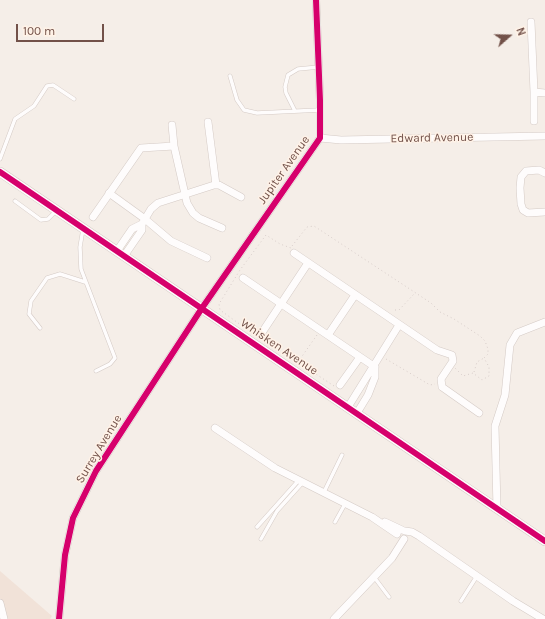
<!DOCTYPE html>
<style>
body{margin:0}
#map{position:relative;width:545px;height:619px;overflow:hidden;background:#f5eee8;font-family:Karla,sans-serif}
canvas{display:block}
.north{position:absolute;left:489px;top:16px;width:40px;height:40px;-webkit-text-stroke:3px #fff2e7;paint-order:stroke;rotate:70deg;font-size:11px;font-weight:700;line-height:16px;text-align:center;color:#725149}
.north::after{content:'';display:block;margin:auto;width:14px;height:18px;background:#725149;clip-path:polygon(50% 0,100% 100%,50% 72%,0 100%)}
.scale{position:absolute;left:16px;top:24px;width:88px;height:18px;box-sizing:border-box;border:2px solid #725149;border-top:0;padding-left:5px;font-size:12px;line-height:14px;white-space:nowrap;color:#725149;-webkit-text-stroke:3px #fff2e7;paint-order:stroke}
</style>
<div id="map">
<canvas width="545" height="619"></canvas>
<div class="north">N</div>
<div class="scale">100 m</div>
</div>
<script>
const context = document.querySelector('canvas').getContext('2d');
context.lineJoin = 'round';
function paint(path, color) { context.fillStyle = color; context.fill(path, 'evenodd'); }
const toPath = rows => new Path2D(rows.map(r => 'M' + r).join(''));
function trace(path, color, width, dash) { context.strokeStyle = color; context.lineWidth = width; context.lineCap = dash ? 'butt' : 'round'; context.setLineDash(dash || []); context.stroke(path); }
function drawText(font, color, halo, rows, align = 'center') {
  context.font = font + ' Karla,sans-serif'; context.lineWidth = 3; context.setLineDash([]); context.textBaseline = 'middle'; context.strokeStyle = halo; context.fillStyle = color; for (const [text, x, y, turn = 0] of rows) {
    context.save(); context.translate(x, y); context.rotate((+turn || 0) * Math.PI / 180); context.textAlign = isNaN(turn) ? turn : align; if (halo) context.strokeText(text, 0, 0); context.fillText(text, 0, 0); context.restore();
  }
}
const residential = toPath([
 [0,571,52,616,50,619,0,619]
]);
const path = toPath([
 [292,246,307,227,314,226,431,303,440,312,454,319,480,336,485,341,488,349,488,354,484,358,489,367,489,376,482,380,473,373,463,376,455,368],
 [395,310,399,310,414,294],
 [252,333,220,310,219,304,240,270,266,235,280,244,291,248],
 [263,339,334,386],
 [386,359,430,385,435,384],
 [298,362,317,335],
 [474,372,477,362,484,358]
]);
const lane = toPath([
 [230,76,237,100,244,110,257,113,320,110],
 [295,111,286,93,285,87,288,75,298,69,319,67],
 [0,159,15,119,34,106,47,86,53,85,74,99],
 [15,201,41,220,48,219,56,211],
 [83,229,80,247,81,269,115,358,110,364,96,371],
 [40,328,29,314,31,301,47,278,60,274,85,282],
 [324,492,342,455],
 [335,522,345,504],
 [257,527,299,480],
 [261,539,277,511,303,482],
 [374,577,389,597],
 [461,601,477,576]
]);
const street = toPath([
 [531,22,534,92],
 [534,121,534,92,545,93],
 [208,122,216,185],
 [172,125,174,146,187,203,193,213,199,218,222,228],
 [320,138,341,140,545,136],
 [545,173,539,170,526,171,521,177,520,188,521,204,523,210,528,213,545,212],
 [109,193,145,219,171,241,207,258],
 [93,217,141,148,174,146],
 [117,251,132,229,142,224],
 [294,253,437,350,452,355,453,361,441,379,442,387,479,413],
 [124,256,142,230,142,224,151,209,158,203,214,185,219,185,241,197],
 [243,278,375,367],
 [261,334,308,263],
 [328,335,355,295],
 [340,385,360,357],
 [348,407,399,325],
 [357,413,368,395,375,377,375,367],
 [215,428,275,468,372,517,397,534],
 [497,509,495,426,505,395,510,345,517,333,545,322],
 [385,522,402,530],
 [405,531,412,532,419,536,513,601,543,619],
 [0,603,4,619],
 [59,619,65,555,73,518,96,471,202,308,320,138,320,100,316,0],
 [334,619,392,558,404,539]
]);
const secondary = toPath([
 [0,172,545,541]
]);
const cycleway = toPath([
 [0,172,545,541],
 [59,619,65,555,73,518,96,471,202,308,320,138,320,100,316,0]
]);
const streetNames = [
 ["Edward Avenue",432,138,-1],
 ["Jupiter Avenue",284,170,-55],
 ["Whisken Avenue",279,347,34],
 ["Surrey Avenue",99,449,-59]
];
paint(residential, '#f1e2d8');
trace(lane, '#d4cac5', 4.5);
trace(street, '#d4cac5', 8);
trace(secondary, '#d4c9c4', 10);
trace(path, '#d7ccc9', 1, [1, 3]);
trace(lane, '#fefcfc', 3.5);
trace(street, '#fefcfc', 7);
trace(secondary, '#fefcfc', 9);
trace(cycleway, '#d6006c', 6);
drawText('12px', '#725149', '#fff2e7', streetNames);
</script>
